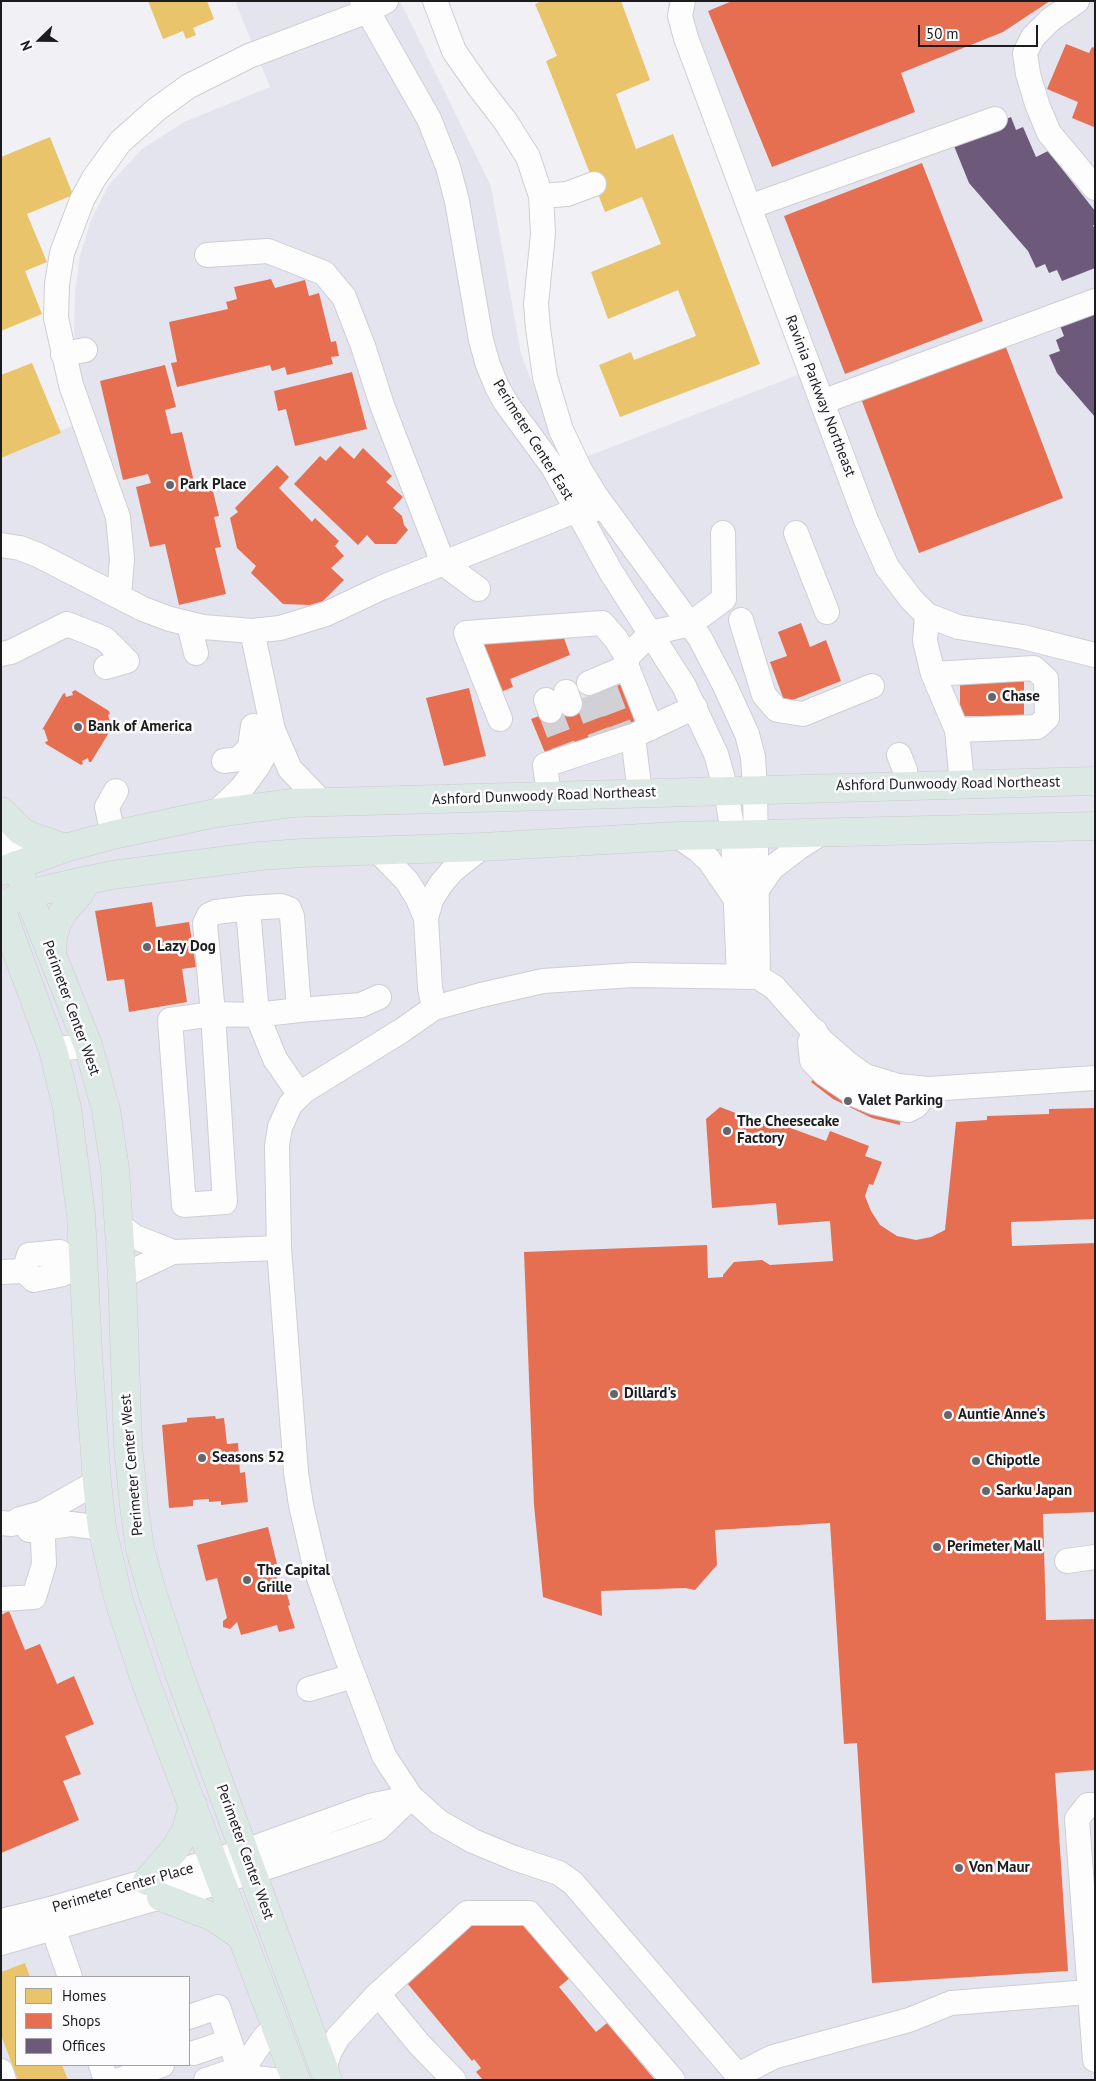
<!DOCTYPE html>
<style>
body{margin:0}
#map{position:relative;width:1096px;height:2081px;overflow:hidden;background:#f0f0f5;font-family:"PT Sans",sans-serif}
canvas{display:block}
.frame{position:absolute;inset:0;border:2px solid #1c1c1f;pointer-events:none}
.legend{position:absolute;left:15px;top:1976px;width:175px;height:90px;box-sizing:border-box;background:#fcfcfe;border:1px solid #a2a2a5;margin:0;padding:6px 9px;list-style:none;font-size:15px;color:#1c1c1f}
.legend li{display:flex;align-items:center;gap:10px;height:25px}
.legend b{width:25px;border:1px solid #a2a2a5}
.north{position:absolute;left:15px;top:15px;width:50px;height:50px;-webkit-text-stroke:4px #fcfcfe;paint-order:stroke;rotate:248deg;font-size:14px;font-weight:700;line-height:20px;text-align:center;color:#1c1c1f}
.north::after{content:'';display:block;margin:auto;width:18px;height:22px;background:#1c1c1f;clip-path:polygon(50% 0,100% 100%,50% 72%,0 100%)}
.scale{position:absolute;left:918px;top:25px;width:120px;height:22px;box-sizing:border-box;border:2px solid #1c1c1f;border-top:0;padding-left:6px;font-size:15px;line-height:18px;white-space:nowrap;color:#1c1c1f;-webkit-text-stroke:4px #fcfcfe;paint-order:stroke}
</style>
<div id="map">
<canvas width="1096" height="2081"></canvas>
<div class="frame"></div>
<ul class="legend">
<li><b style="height:14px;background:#e9c46a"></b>Homes</li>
<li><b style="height:14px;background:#e76f51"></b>Shops</li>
<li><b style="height:14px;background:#6d597a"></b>Offices</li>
</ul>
<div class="north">N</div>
<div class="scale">50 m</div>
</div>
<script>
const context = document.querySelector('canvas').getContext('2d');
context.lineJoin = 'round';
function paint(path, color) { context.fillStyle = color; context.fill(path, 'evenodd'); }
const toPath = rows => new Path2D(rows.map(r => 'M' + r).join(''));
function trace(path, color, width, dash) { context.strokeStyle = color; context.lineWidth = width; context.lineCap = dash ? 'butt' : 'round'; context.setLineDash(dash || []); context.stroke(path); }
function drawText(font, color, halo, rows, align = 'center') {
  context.font = font + ' "PT Sans",sans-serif'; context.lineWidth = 5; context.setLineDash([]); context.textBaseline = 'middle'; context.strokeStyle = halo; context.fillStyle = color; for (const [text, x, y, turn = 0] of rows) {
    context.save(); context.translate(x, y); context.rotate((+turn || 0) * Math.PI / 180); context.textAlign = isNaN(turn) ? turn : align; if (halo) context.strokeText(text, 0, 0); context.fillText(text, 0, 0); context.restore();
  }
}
const built = toPath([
 [235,1,400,1,491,186,521,354,565,465,813,369,667,1,1095,1,1095,2080,1,2080,1,455,91,418,77,371,74,333,75,292,80,256,91,220,109,185,142,149,184,122,270,87],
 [16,1977,189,1977,189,2065,16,2065]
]);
const homes = toPath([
 [148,1,207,1,214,19,193,28,196,35,186,39,183,31,163,39],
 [542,1,621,1,650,80,616,94,636,149,673,134,760,364,620,417,599,365,631,352,634,360,696,336,678,290,608,319,591,272,661,244,642,197,605,212,546,61,557,56,535,4],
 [50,137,73,195,27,214,47,262,25,271,42,314,1,331,1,157],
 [32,363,61,433,1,458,1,375],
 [25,1963,30,1977,16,1977,16,2065,62,2065,68,2080,18,2080,1,2035,1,1972]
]);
const shops = toPath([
 [732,1,1050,1,1003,32,901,73,915,112,772,167,708,11],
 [1066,44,1089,53,1092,47,1095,48,1094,127,1072,118,1078,102,1047,89],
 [922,163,983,321,845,374,784,216],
 [271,279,275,288,305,280,309,296,319,293,331,342,336,341,339,356,331,357,333,364,287,375,285,367,272,371,270,365,177,387,171,363,177,362,169,322,228,309,226,302,237,299,234,287],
 [1004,342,1063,498,919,553,860,396],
 [165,365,176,407,165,410,171,434,182,432,196,490,212,487,219,516,214,517,221,547,215,548,226,594,179,605,165,544,150,547,136,487,151,483,148,474,123,480,100,381],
 [352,372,367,429,295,446,286,409,278,411,274,391],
 [340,446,354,459,363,448,392,476,386,482,403,497,393,508,402,516,404,525,408,530,396,544,375,544,367,535,358,545,294,484,320,456,326,461],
 [277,465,289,477,279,488,312,522,315,518,339,541,335,546,344,556,331,568,344,580,323,601,310,605,283,604,251,573,256,566,237,548,230,518,238,512,235,508],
 [801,623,810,647,826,640,841,681,785,703,770,662,787,656,778,632],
 [497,638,564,638,570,655,510,679,513,687,496,694,479,645],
 [1024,678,1024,716,960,716,960,679],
 [627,682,641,719,546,755,531,719],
 [469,688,486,756,444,766,426,698],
 [75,690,109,711,110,714,108,715,111,725,113,726,91,762,89,762,88,758,82,761,83,764,81,765,46,744,45,742,48,741,44,729,42,730,63,694,65,693,66,697,73,695,72,692],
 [152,902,156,927,189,922,196,967,182,969,187,1002,129,1012,124,979,107,981,95,911],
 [818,1074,901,1114,900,1125,872,1118,833,1099,811,1082],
 [720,1107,772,1127,774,1122,826,1141,830,1131,869,1146,865,1156,882,1162,873,1185,869,1184,865,1196,871,1211,880,1225,897,1236,916,1240,931,1237,945,1230,956,1122,987,1120,987,1116,1049,1114,1049,1109,1095,1108,1095,1219,1011,1222,1012,1246,1095,1243,1095,1512,1043,1514,1046,1620,1095,1619,1095,1770,1055,1773,1068,1971,872,1983,857,1743,844,1744,830,1523,715,1530,717,1565,695,1590,685,1588,601,1591,602,1616,543,1597,534,1505,524,1252,707,1245,708,1278,723,1277,723,1275,734,1262,762,1260,770,1265,833,1261,830,1221,778,1225,776,1203,712,1208,706,1119],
 [215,1416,216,1419,224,1418,227,1444,238,1443,240,1473,245,1472,248,1502,221,1505,221,1501,209,1502,209,1499,193,1500,193,1506,169,1508,162,1425,187,1422,187,1418],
 [268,1527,277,1564,274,1564,282,1595,287,1594,290,1605,288,1606,295,1628,279,1632,277,1625,241,1635,237,1622,230,1629,223,1627,223,1621,227,1618,217,1578,206,1581,197,1545],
 [9,1611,25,1650,40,1644,57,1684,74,1676,94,1724,65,1736,81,1774,63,1781,79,1820,1,1853,1,1615],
 [522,1917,572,1976,559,1987,596,2032,607,2023,655,2080,483,2080,476,2072,481,2068,474,2059,472,2061,402,1977,478,1919]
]);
const offices = toPath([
 [1011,117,1016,130,1023,127,1036,157,1048,151,1095,211,1095,225,1093,225,1095,230,1095,268,1062,281,1057,270,1049,273,1045,264,1036,268,1028,251,969,183,952,141],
 [1095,309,1095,417,1057,373,1049,355,1060,351,1056,340,1064,336,1059,323]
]);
const minorTunnel = toPath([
 [606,690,620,727],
 [586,697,600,734],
 [550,711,564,748]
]);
const minor = toPath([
 [362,1,429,119,448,167,457,201,481,340,488,365,497,387,506,403,553,467,611,572,684,686,716,754,726,790,733,834,739,977],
 [435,1,454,51,479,87,506,122,528,157,541,196,543,234,536,304,538,328,545,377,561,430,580,470,596,496,700,638,725,686,747,734,753,757,755,789,758,977],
 [683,1,680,16,686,38,866,520,887,567,911,599,927,615,958,627,1023,637,1095,655],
 [1077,1,1050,20,1033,37,1025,53,1028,74,1037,104,1049,133,1095,188],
 [541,196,567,194,594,184],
 [749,207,995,119],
 [207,255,268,251,324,273,344,297,363,346,382,405,443,563,478,589],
 [63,354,85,350],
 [822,402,1095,301],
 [796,533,827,612],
 [1,545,20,548,38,555,143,609,170,619,203,627,252,631,280,628,326,614,381,588,577,510,593,510],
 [119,596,122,559,118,517,71,385,56,318,57,284,62,253,82,200,94,178,120,142,157,109,189,86,249,56,365,12,386,1],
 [927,615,925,641,933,674,957,730,962,784],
 [741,620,764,695,777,710,803,714,872,686],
 [189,624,196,653],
 [1,654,11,652,67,624,105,639,127,661,106,667],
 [627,667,651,728],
 [933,674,1034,668,1046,679,1047,718,1037,727,957,730],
 [589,683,627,667,627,657,651,633,690,624,724,599,723,533],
 [566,692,570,704],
 [546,700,550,711],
 [500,719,466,633,602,623,616,639,627,657],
 [273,730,290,769,321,801],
 [633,736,695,707],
 [899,755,905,770,906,785],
 [224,761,239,759,250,747,253,726],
 [549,796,545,765,633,736,640,794],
 [216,813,242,788,258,766,270,744,273,730,252,631],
 [1,820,16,865],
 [113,835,107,807,116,791],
 [678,836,698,850,709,860,735,898],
 [377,850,407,881,418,899,426,918,430,988,434,1008],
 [756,891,772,868,798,848,823,832],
 [248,908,257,1015,275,1059,300,1095],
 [426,918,431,900,441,884,452,871,482,847],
 [299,1010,257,1015,213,1014,205,923,209,915,216,912,248,908,281,906,289,909,292,916,299,1010,361,1005,379,997],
 [213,1014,225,1202,184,1205,170,1020,213,1014],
 [815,1031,810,1042,812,1061,825,1074,856,1095,873,1102,908,1110,916,1106,929,1089],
 [53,1050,88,1045],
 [118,1224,135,1237,173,1252],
 [24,1271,29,1255,60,1252,73,1262],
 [1,1272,24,1271,34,1280,63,1274,73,1262,84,1261],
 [122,1276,173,1252,279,1248],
 [1,1523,12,1524,20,1519,42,1513,97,1482],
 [29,1530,71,1524,102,1528],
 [1067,1561,1095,1557],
 [1,1599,34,1597,44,1564,42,1513],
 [309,1689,353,1676],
 [1095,1805,1088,1805,1077,1819,1095,2060],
 [1,1921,47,1910,147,1881,245,1851,370,1806,411,1797],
 [53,1928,70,1977],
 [1,1943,161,1897,196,1889,277,1864,347,1840,378,1829,411,1797],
 [378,1994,467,1913,529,1913,673,2080],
 [189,2017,218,2007,243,2080],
 [194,2053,229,2041],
 [101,2065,106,2080],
 [324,2069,330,2051,338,2037,378,1994,419,2044,454,2080],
 [1,2071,4,2080],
 [738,2075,773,2057,909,2020,951,2003,1089,1992],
 [119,2080,162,2065],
 [206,2080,239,2069,247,2063,264,2038,276,2026],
 [252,2080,255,2078,273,2080],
 [742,2080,573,1883,559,1873,514,1858,473,1841,439,1822,411,1797,384,1756,345,1653,315,1566,301,1505,296,1472,279,1248,277,1146,280,1127,290,1105,304,1091,401,1031,434,1008,481,995,543,981,633,975,758,977,774,987,822,1041,847,1063,865,1076,898,1086,929,1089,1095,1078]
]);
const major = toPath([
 [1,811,21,831,33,837,65,848],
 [16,865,88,1045,106,1110,115,1169,122,1276,128,1446,134,1506,140,1549,152,1592,179,1673,328,2080],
 [1,871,65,848,113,835,216,813,292,803,1095,781],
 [12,900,44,890,112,875,260,856,302,853,482,847,678,836,1095,826],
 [1,909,53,1050,67,1108,81,1215,89,1371,97,1482,102,1528,119,1601,146,1683,296,2080],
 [52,955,53,937,57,924,64,911,80,893,87,880],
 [147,1881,175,1849,186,1830,193,1805],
 [161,1897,213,1917,241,1936]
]);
const markers = [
 [170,485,5,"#66666a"],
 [992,697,5,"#66666a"],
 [78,727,5,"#66666a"],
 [147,947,5,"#66666a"],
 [848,1101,5,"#66666a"],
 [727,1131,5,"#66666a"],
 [614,1394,5,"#66666a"],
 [948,1415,5,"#66666a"],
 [202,1458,5,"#66666a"],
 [976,1461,5,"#66666a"],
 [986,1491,5,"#66666a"],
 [937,1547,5,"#66666a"],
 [247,1580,5,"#66666a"],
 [959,1868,5,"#66666a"]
];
const streetNames = [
 ["Ravinia Parkway Northeast",820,396,69],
 ["Perimeter Center East",533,440,58],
 ["Ashford Dunwoody Road Northeast",948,784,-1],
 ["Ashford Dunwoody Road Northeast",544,796,-2],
 ["Perimeter Center West",71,1008,70],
 ["Perimeter Center West",132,1465,-95],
 ["Perimeter Center West",245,1852,70],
 ["Perimeter Center Place",123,1888,-16]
];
const poiNames = [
 ["Park Place",180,485],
 ["Chase",1002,697],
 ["Bank of America",88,727],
 ["Lazy Dog",157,947],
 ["Valet Parking",858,1101],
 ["The Cheesecake",737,1122],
 ["Factory",737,1139],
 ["Dillard's",624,1394],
 ["Auntie Anne's",958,1415],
 ["Seasons 52",212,1458],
 ["Chipotle",986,1461],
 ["Sarku Japan",996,1491],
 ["Perimeter Mall",947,1547],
 ["The Capital",257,1571],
 ["Grille",257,1588],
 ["Von Maur",969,1868]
];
paint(built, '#e4e4ef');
paint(homes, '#e9c46a');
paint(shops, '#e76f51');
paint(offices, '#6d597a');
trace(minorTunnel, '#d0d0d5', 24, [24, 12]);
trace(minor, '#ceced3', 26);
trace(major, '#ccccce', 29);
trace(minor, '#fdfdfe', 24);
trace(major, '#dce8e3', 28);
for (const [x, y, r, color] of markers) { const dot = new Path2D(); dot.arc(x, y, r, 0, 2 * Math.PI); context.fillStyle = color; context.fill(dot); trace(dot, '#fcfcfe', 2); }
drawText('15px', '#1c1c1f', '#fcfcfe', streetNames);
drawText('bold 15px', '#1c1c1f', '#fcfcfe', poiNames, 'left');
</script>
